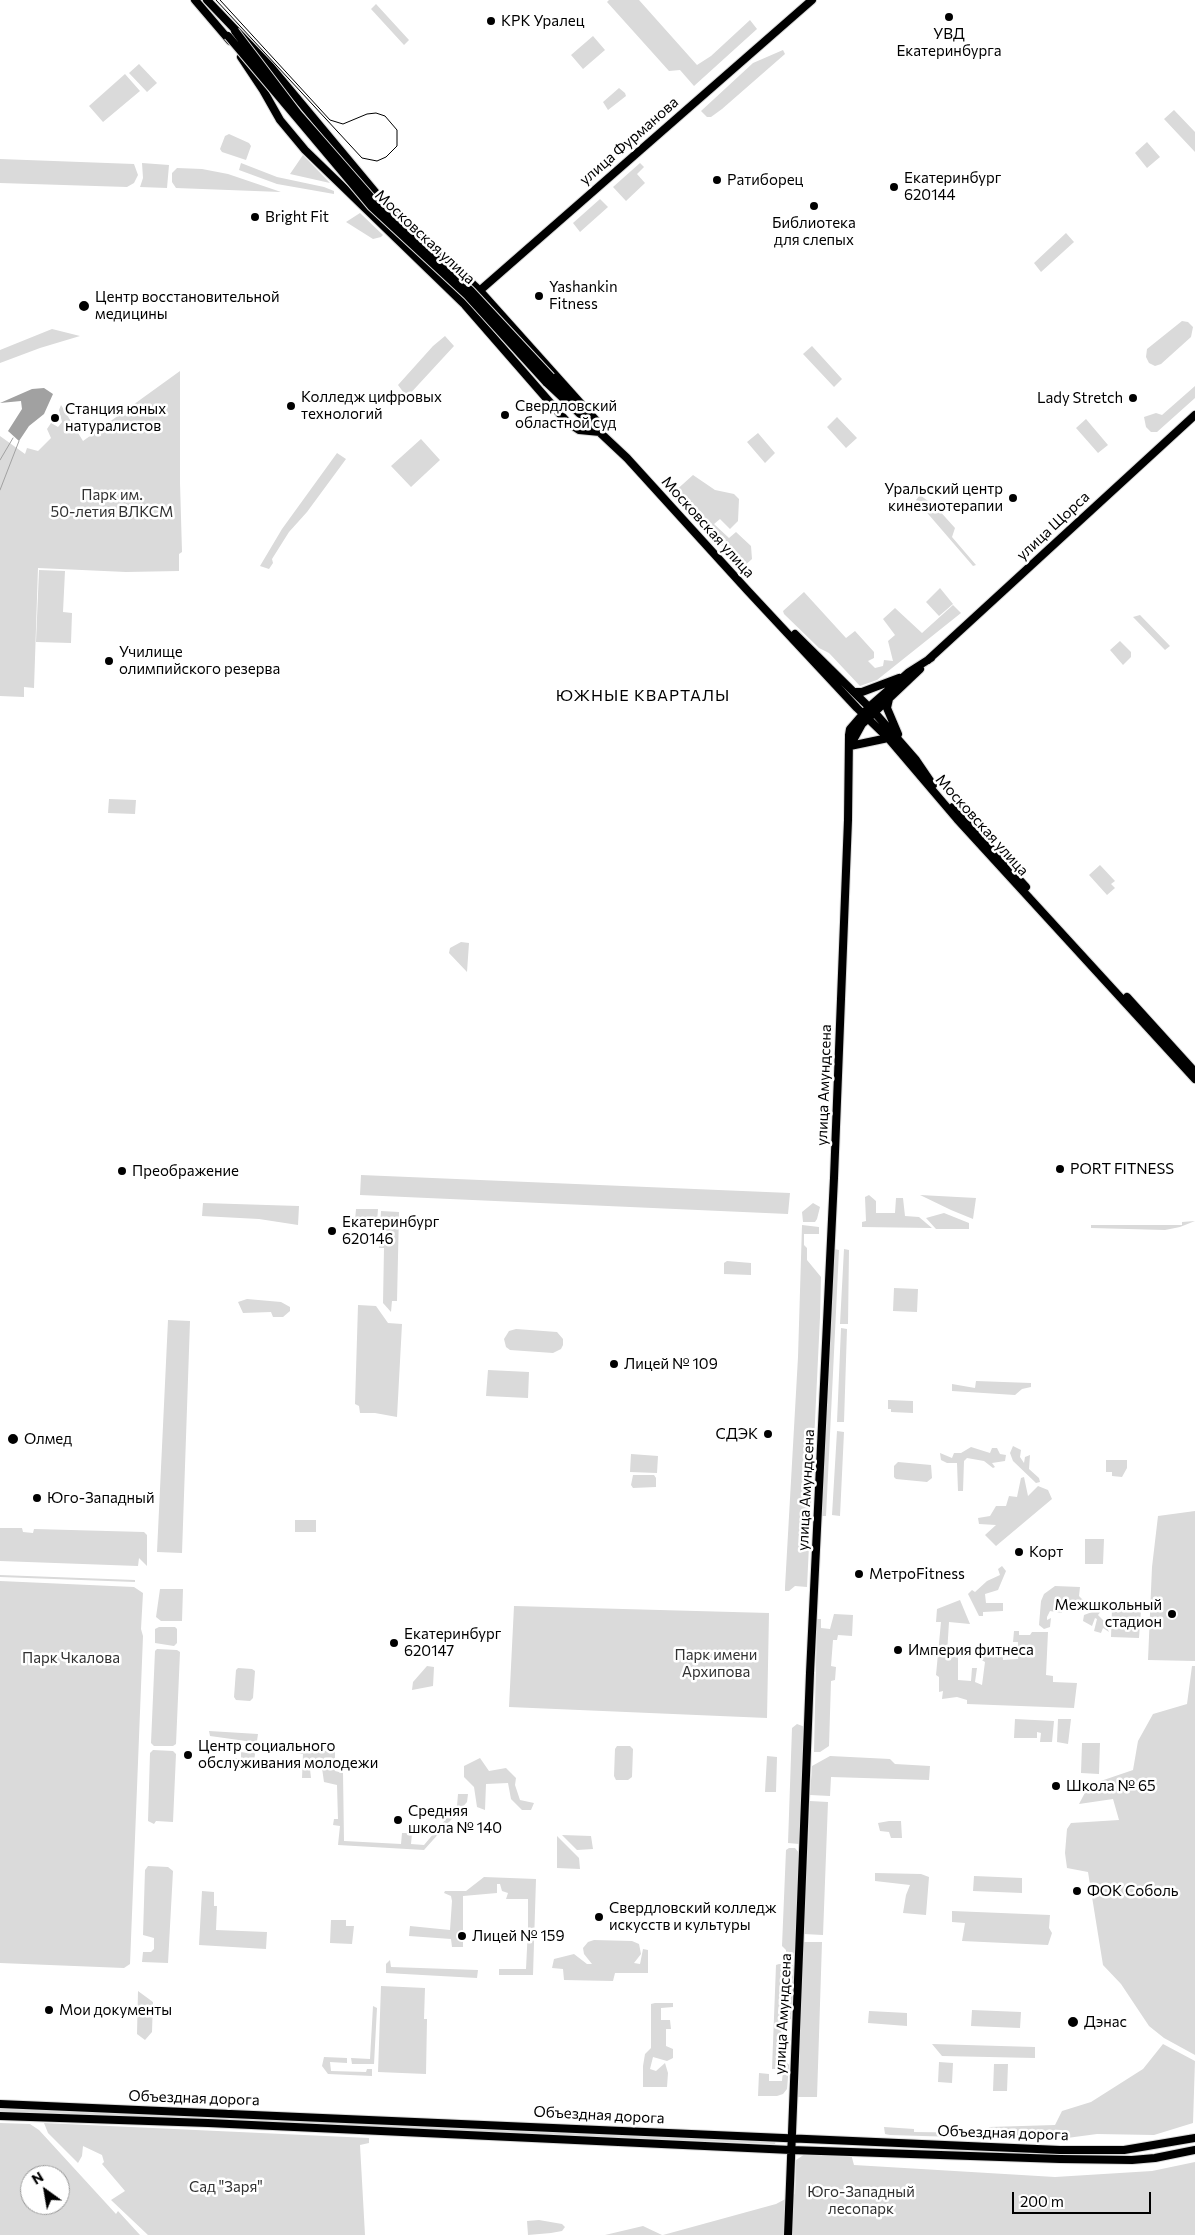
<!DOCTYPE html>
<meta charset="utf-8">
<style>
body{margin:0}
#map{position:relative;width:1195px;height:2235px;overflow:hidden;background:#fff;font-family:Commissioner,sans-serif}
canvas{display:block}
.north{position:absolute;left:20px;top:2165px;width:50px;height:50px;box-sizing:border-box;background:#fff;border:1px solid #999;border-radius:50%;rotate:328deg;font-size:14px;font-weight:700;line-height:20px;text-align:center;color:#000}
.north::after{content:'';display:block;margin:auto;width:18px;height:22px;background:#000;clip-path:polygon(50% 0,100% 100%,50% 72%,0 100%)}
.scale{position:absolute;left:1012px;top:2192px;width:139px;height:22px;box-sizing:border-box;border:2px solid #000;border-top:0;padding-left:6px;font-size:15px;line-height:18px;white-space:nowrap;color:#000;-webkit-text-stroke:4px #fff;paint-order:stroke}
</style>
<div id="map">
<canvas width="1195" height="2235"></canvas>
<div class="north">N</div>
<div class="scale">200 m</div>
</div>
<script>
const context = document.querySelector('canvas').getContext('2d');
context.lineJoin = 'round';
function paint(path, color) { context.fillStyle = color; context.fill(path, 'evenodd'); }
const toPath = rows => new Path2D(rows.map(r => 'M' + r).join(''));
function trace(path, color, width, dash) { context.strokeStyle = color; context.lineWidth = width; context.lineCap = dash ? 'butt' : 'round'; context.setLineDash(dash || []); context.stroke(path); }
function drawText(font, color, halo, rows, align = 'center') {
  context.font = font + ' Commissioner,sans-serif'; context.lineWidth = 5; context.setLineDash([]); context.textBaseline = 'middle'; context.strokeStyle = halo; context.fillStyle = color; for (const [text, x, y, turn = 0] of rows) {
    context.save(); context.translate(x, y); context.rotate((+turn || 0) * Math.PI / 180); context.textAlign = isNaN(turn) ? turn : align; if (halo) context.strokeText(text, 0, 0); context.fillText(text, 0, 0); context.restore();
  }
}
const green = toPath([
 [609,0,639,0,697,65,711,56,750,20,757,29,694,86,680,70,669,71,607,2],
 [376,4,409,40,404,45,371,9],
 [593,36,605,50,583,69,571,55],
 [783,50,785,54,722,109,711,117,707,117,701,111,753,63],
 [139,64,157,83,147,92,129,73],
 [125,74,140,91,103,122,89,106],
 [619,88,625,93,626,96,608,110,603,102],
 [1174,110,1195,132,1195,152,1164,119],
 [229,134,249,143,251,146,246,160,222,152,220,149,225,136],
 [1147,142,1160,157,1147,168,1135,153],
 [303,155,330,183,290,174],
 [0,159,134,164,138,175,134,183,127,187,0,183],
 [142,163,169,165,167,188,140,187,143,178],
 [241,163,277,177,324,187,334,191,334,194,277,184,239,170],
 [640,163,644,167,637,174,645,183,626,201,613,187],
 [177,168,202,169,228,174,281,192,176,188,172,182,172,173],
 [600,199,608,207,580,232,573,223],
 [360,213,383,235,381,237,373,239,346,222],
 [1066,233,1074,242,1041,272,1034,263],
 [1182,321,1188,322,1193,327,1191,337,1161,364,1155,366,1149,363,1146,357,1147,349],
 [52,329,80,336,40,348,0,363,0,350],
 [445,336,454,346,407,397,398,385,433,346],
 [812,346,842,379,834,387,803,354],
 [180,371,180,483,182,552,179,554,179,571,126,572,38,568,34,688,24,687,24,697,0,696,0,436,25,454,27,448,38,451,51,438,47,429,51,423,58,427,62,422,59,410,61,405,83,441],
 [1195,386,1195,398,1157,432,1151,432,1146,427,1144,417,1156,413,1162,415],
 [837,417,857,438,846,448,827,427],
 [1086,419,1108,445,1098,453,1076,428],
 [758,433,775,453,765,463,747,442],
 [421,439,440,460,411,487,391,466],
 [337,453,346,459,307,512,289,532,272,559,273,563,269,569,260,566,282,529],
 [693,475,715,490,734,494,739,499,738,521,730,529,720,519,714,524,729,538,736,532,751,546,752,559,742,568,673,493],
 [920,495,937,508,955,528,952,537,976,565,973,566,923,508,916,500],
 [39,570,65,571,63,612,72,613,71,643,36,642],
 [940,588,953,604,939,616,926,602],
 [804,592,846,638,855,631,874,652,874,658,868,661,875,668,883,666,884,660,893,661,888,641,895,635,883,619,895,608,922,633,953,605,961,613,877,680,860,686,829,653,819,648,784,614,783,611],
 [1140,615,1170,646,1165,650,1133,617],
 [1120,641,1131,652,1131,657,1123,665,1110,650],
 [109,799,136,800,135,814,108,813],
 [1100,865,1115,881,1111,884,1115,888,1107,895,1089,875],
 [461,942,469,943,467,972,449,953,450,948],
 [361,1175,790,1193,788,1214,360,1195],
 [869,1195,876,1201,876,1213,895,1213,896,1198,903,1198,905,1216,919,1217,932,1228,862,1227,862,1222,866,1221,865,1197],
 [920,1195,976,1198,973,1219,951,1210],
 [203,1203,299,1206,298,1225,259,1219,202,1216],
 [813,1203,820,1207,817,1219,815,1222,803,1222,802,1212],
 [356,1209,378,1209,377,1222,355,1221],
 [381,1211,399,1212,397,1301,392,1301,391,1312,383,1303,384,1248,379,1248,380,1242,385,1236,380,1229],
 [944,1213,969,1223,969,1229,936,1229,926,1218],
 [1195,1221,1180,1227,1165,1230,1091,1228,1091,1225,1182,1225,1182,1222],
 [802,1225,819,1227,819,1234,804,1234,804,1245,807,1248,807,1260,821,1277,820,1317,807,1587,795,1586,789,1591,785,1591,785,1587,798,1357],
 [834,1249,839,1250,826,1516,819,1516],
 [844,1249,849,1250,848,1324,840,1324],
 [727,1261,751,1263,751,1275,724,1274,724,1263],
 [894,1288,918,1289,917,1312,893,1311],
 [247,1299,281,1302,290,1307,290,1311,283,1317,273,1317,271,1312,243,1313,238,1302],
 [358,1305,376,1306,388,1323,402,1324,397,1417,375,1413,360,1413,359,1406,355,1404],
 [168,1320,190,1321,182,1553,157,1552],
 [841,1328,847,1329,844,1422,837,1422],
 [516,1329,557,1332,563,1339,563,1345,561,1349,553,1353,510,1350,506,1347,504,1339,509,1331],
 [488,1370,529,1372,528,1398,486,1396],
 [976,1381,1031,1383,1031,1387,1022,1389,1015,1395,952,1391,952,1384,975,1388],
 [888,1400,913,1401,913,1413,891,1412,891,1409,888,1409],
 [837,1431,844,1432,840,1516,832,1515],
 [1013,1446,1021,1450,1020,1457,1024,1463,1025,1457,1030,1455,1029,1469,1039,1478,1040,1482,1036,1483,1013,1461,1010,1453],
 [971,1447,990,1453,992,1448,997,1448,1000,1454,1006,1455,1005,1461,992,1463,995,1467,993,1468,984,1461,967,1458,964,1461,963,1491,958,1491,957,1463,947,1463,941,1460,940,1453,952,1458,954,1453,961,1453],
 [631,1454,658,1456,657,1473,630,1472],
 [1106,1460,1127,1460,1127,1468,1122,1477,1112,1476,1112,1472,1106,1472],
 [898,1462,931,1465,932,1478,927,1482,896,1479,894,1477,894,1466],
 [633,1475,654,1475,656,1478,656,1487,633,1488,631,1485],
 [1024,1477,1028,1496,1038,1486,1048,1490,1052,1499,996,1546,985,1535,996,1525,979,1524,978,1518,990,1516,996,1506,1006,1506,1009,1496,1017,1497,1021,1478],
 [1195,1511,1195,1661,1148,1660,1152,1567,1158,1516],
 [295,1520,316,1520,316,1532,295,1532],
 [0,1528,22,1528,23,1532,33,1533,34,1529,144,1532,147,1535,147,1566,139,1558,138,1566,0,1561],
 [1085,1539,1104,1539,1103,1564,1085,1564],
 [1002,1566,1006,1571,998,1590,985,1594,986,1603,1003,1603,1003,1611,983,1612,983,1616,979,1616,968,1594,972,1590,975,1592,987,1581,1000,1575,998,1569],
 [0,1575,135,1580,135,1582,0,1577],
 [0,1581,134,1587,143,1593,141,1629,143,1636,131,1939,130,1964,124,1968,0,1963],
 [1055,1586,1080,1587,1079,1596,1084,1601,1081,1602,1080,1609,1066,1602,1062,1606,1062,1613,1050,1611,1047,1617,1047,1620,1051,1618,1050,1627,1044,1629,1039,1625,1041,1601,1044,1594],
 [160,1589,183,1589,182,1621,161,1621,156,1617],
 [960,1600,970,1624,949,1622,947,1654,958,1655,958,1680,971,1681,972,1668,977,1668,975,1682,982,1685,985,1662,980,1659,980,1647,1003,1647,1003,1660,1018,1659,1018,1642,1013,1642,1014,1631,1019,1631,1019,1635,1030,1635,1032,1632,1048,1632,1046,1675,1053,1676,1053,1682,1077,1683,1074,1708,967,1704,967,1700,957,1697,942,1699,943,1691,939,1692,939,1677,936,1675,941,1622,936,1622,937,1609],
 [1094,1604,1105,1604,1108,1611,1101,1611,1098,1615,1104,1621,1109,1632,1103,1628,1101,1633,1094,1631,1097,1619,1095,1618,1092,1626,1083,1621,1084,1615,1092,1612],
 [514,1606,769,1613,767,1718,509,1707],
 [1112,1608,1141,1610,1139,1638,1111,1637],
 [834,1614,853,1615,852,1636,838,1635,837,1640,833,1640,831,1666,836,1667,835,1680,831,1681,829,1746,820,1752,814,1752,817,1619,821,1619,821,1628,830,1629],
 [159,1627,175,1627,177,1629,177,1643,174,1646,155,1643,155,1629],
 [157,1649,177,1650,180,1652,176,1744,173,1746,154,1746,151,1743,155,1651],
 [427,1666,434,1667,433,1686,412,1690,413,1682],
 [1192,1666,1195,1666,1195,2055,1164,2038,1149,2026,1121,1984,1103,1965,1088,1872,1067,1868,1065,1853,1067,1829,1071,1823,1119,1820,1113,1799,1079,1804,1089,1785,1133,1770,1138,1741,1153,1714,1187,1704],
 [238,1668,252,1669,255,1671,253,1698,250,1701,236,1700,234,1697,236,1670],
 [1015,1719,1054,1721,1052,1742,1040,1742,1041,1733,1037,1732,1037,1738,1014,1738],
 [1058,1719,1071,1719,1068,1744,1057,1742],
 [797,1724,805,1727,799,1844,788,1843,792,1728],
 [209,1731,258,1734,254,1761,247,1759,246,1768,235,1764,233,1758,241,1758,241,1752,247,1753,246,1741,210,1736],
 [1082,1743,1100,1743,1099,1774,1081,1773],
 [617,1746,630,1746,633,1749,632,1777,628,1780,616,1780,614,1776,615,1749],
 [290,1748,308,1749,308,1751,335,1751,335,1771,343,1773,344,1841,401,1844,402,1833,412,1833,411,1844,424,1845,457,1806,458,1794,468,1794,467,1802,424,1850,338,1845,340,1826,333,1825,334,1819,338,1819,337,1785,324,1782,321,1761,309,1760,311,1778,302,1778,303,1754,289,1752],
 [153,1750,173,1751,176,1754,173,1822,156,1821,154,1824,148,1821,150,1753],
 [767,1756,777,1757,776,1792,765,1792],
 [830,1756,890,1759,895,1764,930,1766,929,1780,831,1777,830,1796,810,1795,812,1766],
 [480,1758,489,1771,506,1768,516,1778,515,1785,520,1800,534,1803,531,1810,522,1810,511,1799,508,1783,486,1784,485,1810,477,1807,474,1787,464,1777,464,1766],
 [810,1801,828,1802,823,1935,804,1934],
 [889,1821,901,1821,902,1838,891,1838,889,1832,880,1831,878,1823],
 [562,1835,591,1836,593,1849,577,1850],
 [557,1836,579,1858,580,1869,557,1868],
 [789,1848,795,1848,800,1854,795,1956,786,1957,786,1950,782,1946,786,1850],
 [148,1866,168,1867,173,1871,168,1963,142,1962,143,1952,151,1952,154,1949,154,1938,143,1935,145,1870],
 [875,1873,921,1874,929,1877,926,1915,903,1913,906,1895,910,1885,875,1881],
 [974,1876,1022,1878,1022,1893,973,1891],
 [484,1877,536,1879,533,1975,499,1975,499,1969,526,1969,528,1928,528,1899,506,1899,508,1893,502,1891,500,1884,497,1884,497,1893,463,1896,463,1947,452,1947,451,1939,409,1936,410,1926,450,1930,452,1901,451,1896,444,1893,445,1891,466,1891],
 [202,1891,214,1892,214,1906,217,1906,216,1930,267,1932,266,1949,199,1945],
 [952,1911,1050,1915,1049,1928,1052,1933,1048,1945,962,1941,965,1923,952,1922],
 [331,1920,346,1920,346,1926,354,1926,352,1944,330,1943],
 [594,1940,632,1941,639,1944,641,1954,634,1963,640,1964,643,1949,648,1950,648,1973,615,1973,613,1981,564,1980,563,1969,552,1968,554,1959,574,1954,587,1964,592,1964,584,1954,583,1948,588,1942],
 [804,1942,822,1942,817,2097,797,2097],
 [390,1960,391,1967,478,1970,477,1978,386,1973,386,1964],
 [779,1964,793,1965,794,1970,791,2019,782,2021,779,2069,772,2069,776,1965],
 [381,1986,425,1988,424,2019,427,2019,426,2074,378,2072],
 [138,1991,153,2002,152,2032,145,2040,137,2034],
 [655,2003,673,2003,673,2007,661,2008,661,2020,670,2020,671,2029,666,2029,666,2046,673,2049,673,2058,667,2061,653,2057,650,2069,656,2071,665,2063,668,2073,667,2087,643,2087,643,2066,645,2054,651,2048,651,2004],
 [373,2006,377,2008,374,2064,352,2064,351,2058,370,2059],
 [972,2010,1021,2012,1020,2028,971,2026],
 [869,2011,907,2013,907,2026,868,2023],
 [932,2044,1035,2047,1035,2058,942,2056],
 [1163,2044,1195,2061,1193,2123,1154,2135,1097,2134,1067,2138,1010,2140,994,2136,989,2127,1055,2125,1062,2111,1091,2102,1143,2069],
 [324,2057,347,2058,347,2063,330,2062,331,2071,366,2072,367,2069,372,2069,372,2076,328,2074,322,2066],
 [784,2059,789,2065,787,2089,783,2094,777,2096,758,2096,759,2073,769,2074,769,2081,782,2081],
 [939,2062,953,2063,952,2083,938,2082],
 [994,2064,1008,2064,1007,2091,993,2091],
 [0,2107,776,2141,775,2144,0,2112],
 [0,2123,30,2124,39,2130,116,2214,118,2211,140,2235,0,2235],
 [30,2175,60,2175,60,2205,30,2205],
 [44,2123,369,2138,369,2143,360,2145,365,2235,148,2235,111,2200,125,2191,102,2164,104,2162,102,2155,83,2146,82,2156,78,2163,48,2133],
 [884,2127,914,2129,914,2132,989,2133,988,2138,890,2135,885,2134],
 [805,2154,851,2154,854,2165,1055,2177,1152,2171,1195,2162,1195,2235,663,2235,776,2204,795,2194,796,2160],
 [539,2220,562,2224,565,2227,562,2231,551,2233,528,2235,527,2221],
 [643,2226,662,2235,605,2235]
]);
const water = toPath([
 [44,388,53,394,44,414,29,426,19,441,8,431,22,409,21,401,0,403,32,389]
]);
const stream = toPath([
 [0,460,13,438],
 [0,490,19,441]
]);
const major = toPath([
 [195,0,230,41],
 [207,0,271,67,376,193,480,291,601,426],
 [241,57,263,90,280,120,305,150,465,305,567,422,579,430,600,432],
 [477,293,812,0],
 [551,377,588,414],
 [546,382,627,458,747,590,857,708,888,738,957,819,1195,1079],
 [795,634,875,713,916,760,933,785],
 [928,660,1195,415],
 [854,692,862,692,899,678],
 [889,699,887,708,898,734],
 [851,744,862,724,920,669],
 [850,746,888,738],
 [953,807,1026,887],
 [1127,997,1195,1072],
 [0,2104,1060,2150,1124,2150,1195,2138],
 [0,2116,208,2123,791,2150,1060,2159,1132,2160,1155,2158,1195,2150],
 [788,2235,810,1673,834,1178,848,820,849,735,850,729,869,707,909,672,931,658]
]);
const tram = toPath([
 [216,0,362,158,377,161,386,157,397,146,397,130,385,116,376,113,367,114,343,124,330,120,220,0]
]);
const majorBridge = toPath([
 [235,31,298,114,375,202,471,291,551,377],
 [228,36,371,206,467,295,546,382]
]);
const markers = [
 [949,17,5,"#000"],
 [491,21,5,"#000"],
 [717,180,5,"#000"],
 [894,187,5,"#000"],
 [814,206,5,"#000"],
 [255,217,5,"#000"],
 [539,296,5,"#000"],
 [84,306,6,"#000"],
 [1133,398,5,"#000"],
 [291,406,5,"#000"],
 [505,415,5,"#000"],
 [55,418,5,"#000"],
 [1013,498,5,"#000"],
 [109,661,5,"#000"],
 [1060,1169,5,"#000"],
 [122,1171,5,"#000"],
 [332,1231,5,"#000"],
 [614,1364,5,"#000"],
 [768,1434,5,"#000"],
 [13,1439,6,"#000"],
 [37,1498,5,"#000"],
 [1019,1552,5,"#000"],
 [859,1574,5,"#000"],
 [1172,1614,5,"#000"],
 [394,1643,5,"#000"],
 [898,1650,5,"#000"],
 [188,1755,5,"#000"],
 [1056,1786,5,"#000"],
 [398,1820,5,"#000"],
 [1077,1891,5,"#000"],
 [599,1917,5,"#000"],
 [462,1936,5,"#000"],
 [49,2010,5,"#000"],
 [1073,2022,6,"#000"]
];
const poiNames = [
 ["КРК Уралец",501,21],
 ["УВД",949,34,"center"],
 ["Екатеринбурга",949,51,"center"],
 ["Екатеринбург",904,178],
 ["620144",904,195],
 ["Ратиборец",727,180],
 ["Bright Fit",265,217],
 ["Библиотека",814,223,"center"],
 ["для слепых",814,240,"center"],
 ["Yashankin",549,287],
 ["Fitness",549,304],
 ["Центр восстановительной",95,297],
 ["медицины",95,314],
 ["Колледж цифровых",301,397],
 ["технологий",301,414],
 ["Lady Stretch",1123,398,"right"],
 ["Свердловский",515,406],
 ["областной суд",515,423],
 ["Станция юных",65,409],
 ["натуралистов",65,426],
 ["Уральский центр",1003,489,"right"],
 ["кинезиотерапии",1003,506,"right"],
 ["Училище",119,652],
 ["олимпийского резерва",119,669],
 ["PORT FITNESS",1070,1169],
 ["Преображение",132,1171],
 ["Екатеринбург",342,1222],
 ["620146",342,1239],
 ["Лицей № 109",624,1364],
 ["СДЭК",758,1434,"right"],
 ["Олмед",24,1439],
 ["Юго-Западный",47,1498],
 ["Корт",1029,1552],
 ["МетроFitness",869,1574],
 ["Межшкольный",1162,1605,"right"],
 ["стадион",1162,1622,"right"],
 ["Екатеринбург",404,1634],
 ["620147",404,1651],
 ["Империя фитнеса",908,1650],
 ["Центр социального",198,1746],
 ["обслуживания молодежи",198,1763],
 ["Школа № 65",1066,1786],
 ["Средняя",408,1811],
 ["школа № 140",408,1828],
 ["ФОК Соболь",1087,1891],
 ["Свердловский колледж",609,1908],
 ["искусств и культуры",609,1925],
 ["Лицей № 159",472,1936],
 ["Мои документы",59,2010],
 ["Дэнас",1084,2022]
];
const streetNames = [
 ["улица Фурманова",629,141,-41],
 ["Московская улица",425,237,43],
 ["улица Щорса",1053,526,-43],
 ["Московская улица",708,527,48],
 ["Московская улица",982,825,48],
 ["улица Амундсена",824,1085,-88],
 ["улица Амундсена",806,1490,-87],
 ["улица Амундсена",783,2014,-87],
 ["Объездная дорога",194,2098,2],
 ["Объездная дорога",599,2115,3],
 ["Объездная дорога",1003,2133,2]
];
const parkNames = [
 ["Парк им.",112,495],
 ["50-летия ВЛКСМ",112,512],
 ["Парк имени",716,1655],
 ["Архипова",716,1672],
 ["Парк Чкалова",71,1658],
 ["Сад \"Заря\"",226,2187],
 ["Юго-Западный",861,2192],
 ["лесопарк",861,2209]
];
const neighbourhoodNames = [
 ["ЮЖНЫЕ КВАРТАЛЫ",643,696]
];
paint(green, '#dadada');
paint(water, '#a1a1a1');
trace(stream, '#a1a1a1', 1);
trace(major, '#dbdbdb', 10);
trace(major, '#000', 8);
trace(tram, '#000', 1);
trace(majorBridge, '#dbdbdb', 10, []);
trace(majorBridge, '#000', 8);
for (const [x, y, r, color] of markers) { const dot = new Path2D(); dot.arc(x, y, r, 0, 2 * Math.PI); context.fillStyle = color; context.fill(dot); trace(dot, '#fff', 2); }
drawText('15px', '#000', '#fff', poiNames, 'left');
drawText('15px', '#000', '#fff', streetNames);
drawText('15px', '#313131', '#fff', parkNames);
context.letterSpacing = '1px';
drawText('16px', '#000', '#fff', neighbourhoodNames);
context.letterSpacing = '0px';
</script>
